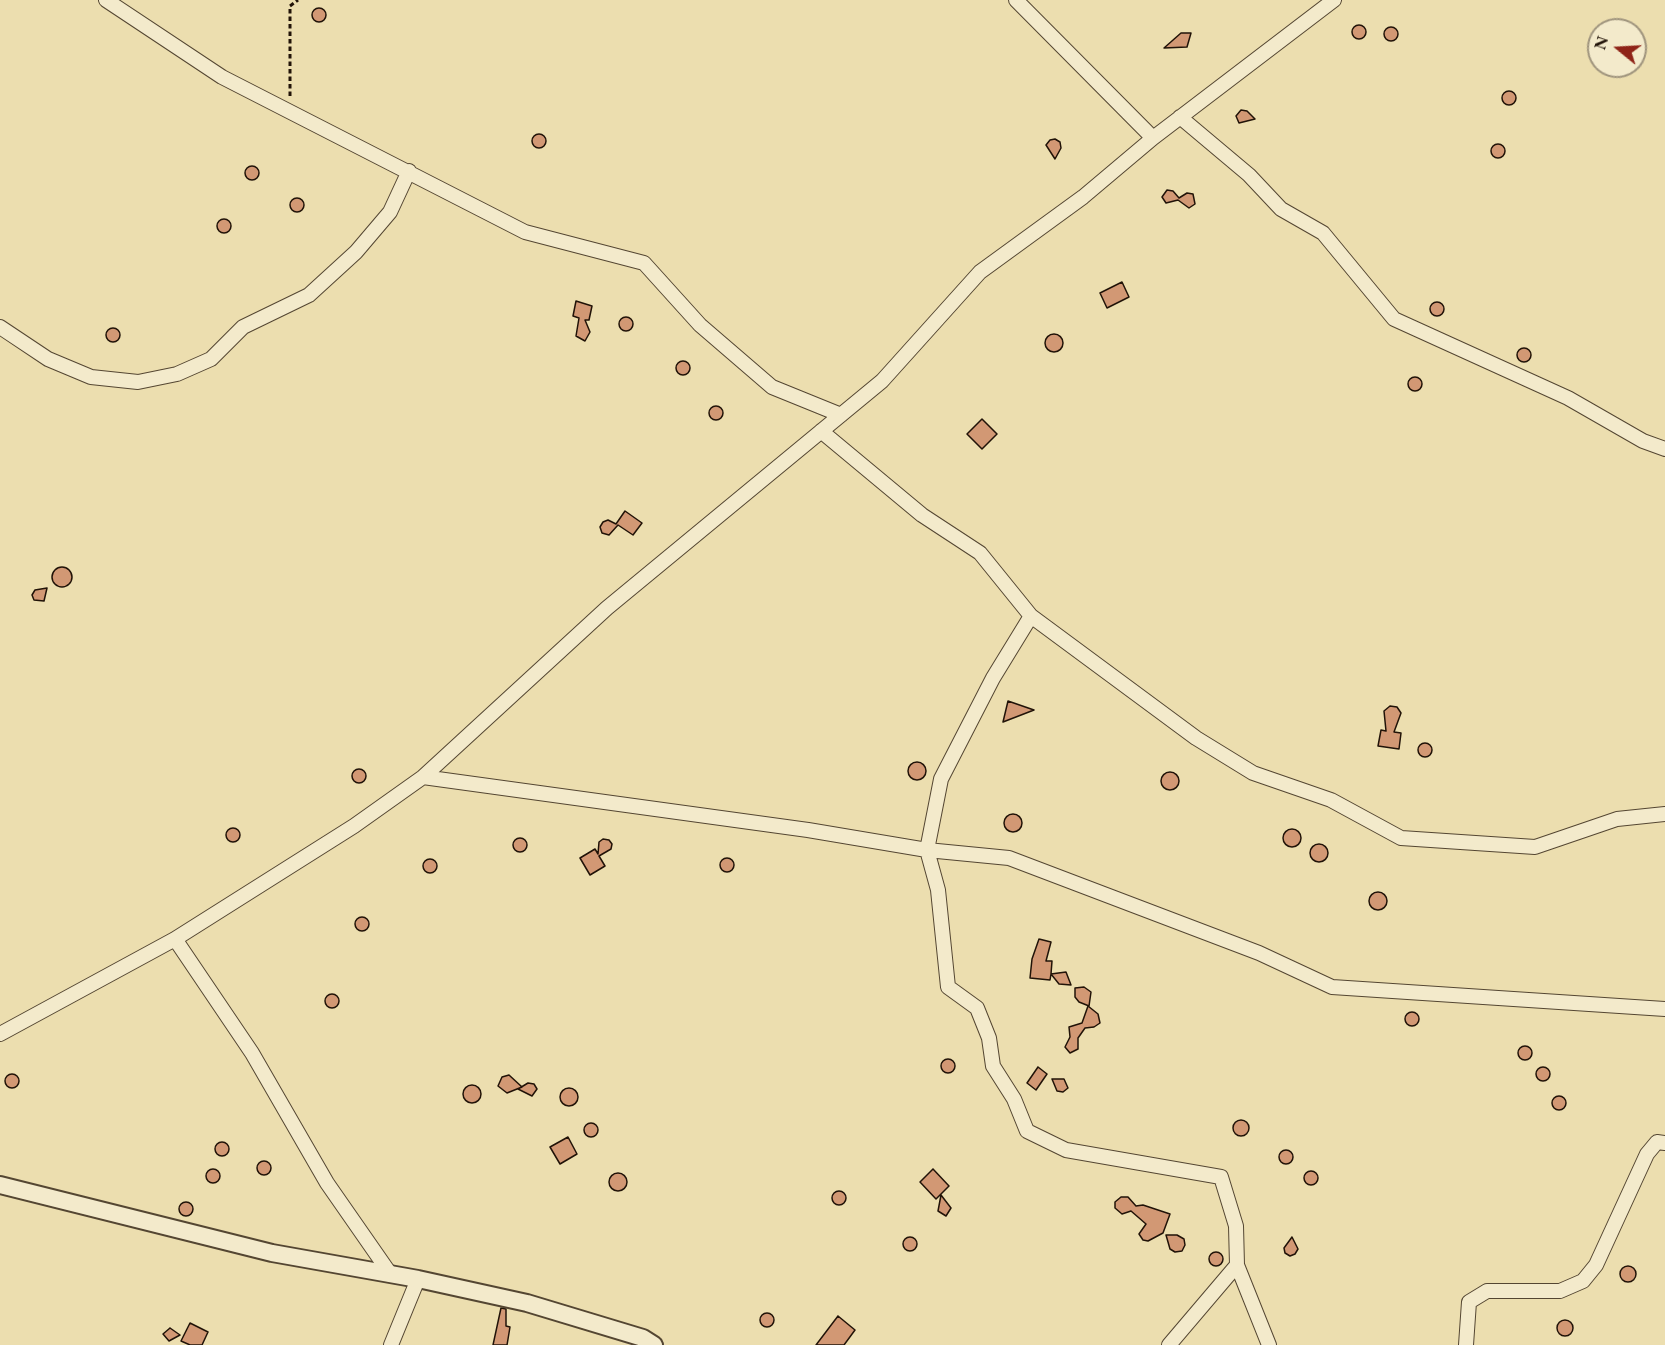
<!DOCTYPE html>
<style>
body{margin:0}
#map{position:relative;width:1665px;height:1345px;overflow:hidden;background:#ecdeaf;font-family:"EB Garamond",serif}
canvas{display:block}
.north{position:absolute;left:1587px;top:18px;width:60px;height:60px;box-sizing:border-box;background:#f3eacb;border:2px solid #9f947d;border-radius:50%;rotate:288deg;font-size:16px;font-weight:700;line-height:24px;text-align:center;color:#211308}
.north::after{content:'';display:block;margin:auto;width:21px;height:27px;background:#8f2418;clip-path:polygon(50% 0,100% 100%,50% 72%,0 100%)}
</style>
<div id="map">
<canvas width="1665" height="1345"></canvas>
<div class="north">N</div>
</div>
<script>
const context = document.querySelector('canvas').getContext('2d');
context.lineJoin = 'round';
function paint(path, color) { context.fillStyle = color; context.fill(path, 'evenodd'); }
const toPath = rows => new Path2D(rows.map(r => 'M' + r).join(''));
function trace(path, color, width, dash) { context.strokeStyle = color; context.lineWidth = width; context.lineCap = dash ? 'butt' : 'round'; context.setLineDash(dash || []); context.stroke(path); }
const building = toPath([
 '312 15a7 7 0 1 1 14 0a7 7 0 1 1-14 0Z',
 '1352 32a7 7 0 1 1 14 0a7 7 0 1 1-14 0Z',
 '1384 34a7 7 0 1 1 14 0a7 7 0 1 1-14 0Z',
 [1181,33,1191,33,1187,47,1164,48,1181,33],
 '1502 98a7 7 0 1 1 14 0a7 7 0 1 1-14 0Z',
 [1241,110,1247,111,1255,119,1239,123,1236,116,1241,110],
 '532 141a7 7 0 1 1 14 0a7 7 0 1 1-14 0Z',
 [1055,139,1060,142,1061,148,1055,159,1046,145,1050,140,1055,139],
 '1491 151a7 7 0 1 1 14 0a7 7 0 1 1-14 0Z',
 '245 173a7 7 0 1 1 14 0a7 7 0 1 1-14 0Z',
 [1167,190,1173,191,1179,198,1187,193,1193,194,1195,204,1189,208,1178,200,1166,203,1162,197,1167,190],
 '290 205a7 7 0 1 1 14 0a7 7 0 1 1-14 0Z',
 '217 226a7 7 0 1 1 14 0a7 7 0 1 1-14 0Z',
 [1122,282,1129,297,1107,308,1100,293,1122,282],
 [576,301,592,306,589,320,585,320,590,332,585,341,576,336,579,318,573,316,576,301],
 '1430 309a7 7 0 1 1 14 0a7 7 0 1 1-14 0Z',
 '619 324a7 7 0 1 1 14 0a7 7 0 1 1-14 0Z',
 '106 335a7 7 0 1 1 14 0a7 7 0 1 1-14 0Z',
 '1045 343a9 9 0 1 1 18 0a9 9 0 1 1-18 0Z',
 '1517 355a7 7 0 1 1 14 0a7 7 0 1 1-14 0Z',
 '676 368a7 7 0 1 1 14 0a7 7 0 1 1-14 0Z',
 '1408 384a7 7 0 1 1 14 0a7 7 0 1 1-14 0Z',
 '709 413a7 7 0 1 1 14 0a7 7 0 1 1-14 0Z',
 [982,419,997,434,982,449,967,434,982,419],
 [625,511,642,523,633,535,618,525,609,535,602,533,600,527,603,522,608,520,616,524,625,511],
 '52 577a10 10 0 1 1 20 0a10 10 0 1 1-20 0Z',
 [47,588,44,601,34,600,32,595,35,590,47,588],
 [1008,701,1034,710,1003,722,1008,701],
 [1390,706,1397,707,1401,713,1394,732,1401,733,1399,749,1378,746,1381,730,1386,731,1384,711,1390,706],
 '1418 750a7 7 0 1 1 14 0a7 7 0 1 1-14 0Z',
 '908 771a9 9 0 1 1 18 0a9 9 0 1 1-18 0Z',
 '352 776a7 7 0 1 1 14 0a7 7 0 1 1-14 0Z',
 '1161 781a9 9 0 1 1 18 0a9 9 0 1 1-18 0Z',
 '1004 823a9 9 0 1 1 18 0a9 9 0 1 1-18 0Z',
 '226 835a7 7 0 1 1 14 0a7 7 0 1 1-14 0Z',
 '1283 838a9 9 0 1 1 18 0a9 9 0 1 1-18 0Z',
 '513 845a7 7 0 1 1 14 0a7 7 0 1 1-14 0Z',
 [603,839,609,840,612,844,611,849,599,856,605,866,590,875,580,858,595,849,598,854,599,842,603,839],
 '1310 853a9 9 0 1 1 18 0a9 9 0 1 1-18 0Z',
 '720 865a7 7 0 1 1 14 0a7 7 0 1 1-14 0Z',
 '423 866a7 7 0 1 1 14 0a7 7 0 1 1-14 0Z',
 '1369 901a9 9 0 1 1 18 0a9 9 0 1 1-18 0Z',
 '355 924a7 7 0 1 1 14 0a7 7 0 1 1-14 0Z',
 [1039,939,1051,942,1046,961,1052,961,1051,974,1066,972,1071,985,1059,984,1051,974,1050,980,1030,978,1032,959,1039,939],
 [1084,987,1091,992,1089,1006,1079,1002,1075,997,1075,988,1084,987],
 '325 1001a7 7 0 1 1 14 0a7 7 0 1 1-14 0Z',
 [1088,1006,1098,1014,1100,1023,1094,1027,1085,1028,1078,1038,1078,1049,1070,1053,1065,1047,1070,1037,1069,1027,1082,1023,1088,1006],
 '1405 1019a7 7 0 1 1 14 0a7 7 0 1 1-14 0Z',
 '1518 1053a7 7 0 1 1 14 0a7 7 0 1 1-14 0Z',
 '941 1066a7 7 0 1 1 14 0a7 7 0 1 1-14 0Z',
 [1038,1067,1047,1074,1036,1090,1027,1083,1038,1067],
 '1536 1074a7 7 0 1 1 14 0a7 7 0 1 1-14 0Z',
 '5 1081a7 7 0 1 1 14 0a7 7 0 1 1-14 0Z',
 [509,1075,522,1087,507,1093,498,1086,502,1077,509,1075],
 [1052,1079,1064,1079,1068,1088,1063,1092,1057,1091,1052,1079],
 [528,1083,534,1084,537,1089,532,1096,518,1089,528,1083],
 '463 1094a9 9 0 1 1 18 0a9 9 0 1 1-18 0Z',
 '560 1097a9 9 0 1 1 18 0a9 9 0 1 1-18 0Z',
 '1552 1103a7 7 0 1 1 14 0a7 7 0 1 1-14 0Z',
 '1233 1128a8 8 0 1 1 16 0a8 8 0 1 1-16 0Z',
 '584 1130a7 7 0 1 1 14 0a7 7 0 1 1-14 0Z',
 [568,1137,577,1154,560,1164,550,1147,568,1137],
 '215 1149a7 7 0 1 1 14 0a7 7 0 1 1-14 0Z',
 '1279 1157a7 7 0 1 1 14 0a7 7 0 1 1-14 0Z',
 '257 1168a7 7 0 1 1 14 0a7 7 0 1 1-14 0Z',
 [933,1169,949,1186,936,1199,920,1182,933,1169],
 '206 1176a7 7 0 1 1 14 0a7 7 0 1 1-14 0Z',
 '1304 1178a7 7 0 1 1 14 0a7 7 0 1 1-14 0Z',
 '609 1182a9 9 0 1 1 18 0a9 9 0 1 1-18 0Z',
 '832 1198a7 7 0 1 1 14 0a7 7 0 1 1-14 0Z',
 [941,1195,951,1208,946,1216,938,1211,941,1195],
 [1121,1197,1128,1197,1136,1206,1143,1205,1170,1214,1163,1233,1148,1241,1143,1240,1139,1234,1146,1224,1131,1211,1122,1214,1115,1208,1115,1202,1121,1197],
 '179 1209a7 7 0 1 1 14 0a7 7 0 1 1-14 0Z',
 [1166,1235,1177,1235,1184,1239,1185,1245,1182,1251,1175,1252,1170,1249,1166,1235],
 [1292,1237,1298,1249,1295,1254,1290,1256,1285,1253,1284,1248,1292,1237],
 '903 1244a7 7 0 1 1 14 0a7 7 0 1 1-14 0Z',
 '1209 1259a7 7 0 1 1 14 0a7 7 0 1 1-14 0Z',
 '1620 1274a8 8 0 1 1 16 0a8 8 0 1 1-16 0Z',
 [501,1308,506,1309,506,1326,510,1327,507,1345,493,1345,501,1308],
 '760 1320a7 7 0 1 1 14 0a7 7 0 1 1-14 0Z',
 [838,1316,855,1330,844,1345,816,1345,838,1316],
 '1557 1328a8 8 0 1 1 16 0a8 8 0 1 1-16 0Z',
 [190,1323,208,1332,202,1345,190,1345,181,1341,190,1323],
 [170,1328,180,1335,169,1341,163,1334,170,1328]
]);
const path = toPath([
 [290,96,290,6,298,0]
]);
const minor = toPath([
 [106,0,222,77,525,232,644,263,700,325,772,387,841,415],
 [1016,0,1153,138],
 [1180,117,1249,175,1281,209,1323,233,1394,319,1568,398,1643,441,1665,449],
 [0,327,48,359,91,377,138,382,177,374,211,359,243,327,309,295,356,252,390,212,409,171],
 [821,431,922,515,980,553,1031,616,1196,738,1253,773,1331,800,1401,838,1535,847,1617,819,1665,814],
 [1031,616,993,678,941,779,927,850,938,890,948,987,977,1008,989,1038,993,1066,1014,1099,1027,1131,1066,1150,1221,1177,1236,1226,1237,1265,1269,1345],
 [423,777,808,830,927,850,1009,858,1259,953,1332,987,1665,1009],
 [175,939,252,1053,327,1183,391,1275],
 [0,1034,175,939,354,826,423,777,607,608,882,381,980,272,1083,197,1153,138,1334,0],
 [391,1345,418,1279],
 [1169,1345,1237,1265],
 [1466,1345,1469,1302,1487,1291,1560,1291,1583,1281,1596,1265,1647,1154,1657,1142,1665,1143]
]);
const tertiary = toPath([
 [0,1185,272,1253,418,1279,527,1303,643,1338,654,1345]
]);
paint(building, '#d29874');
trace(building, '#211308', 1.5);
trace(minor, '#544632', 16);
trace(tertiary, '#544632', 20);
trace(path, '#211308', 3, [4.5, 3]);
trace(minor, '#f3eacb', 14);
trace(tertiary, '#f3eacb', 16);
</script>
